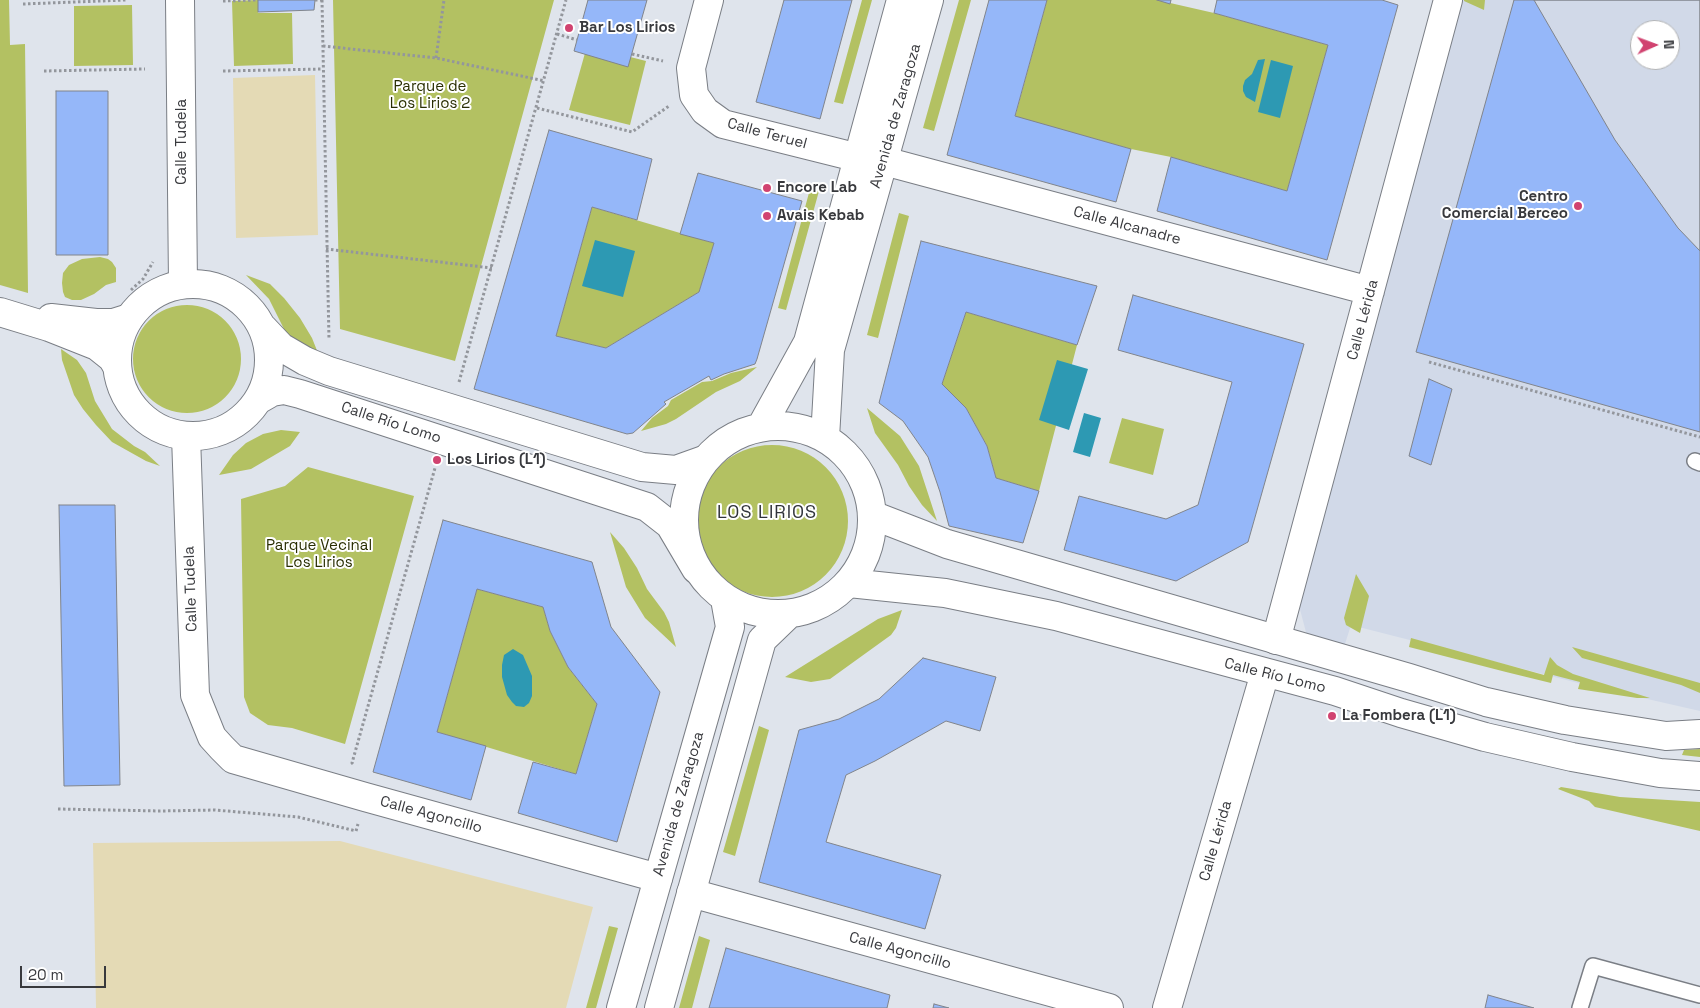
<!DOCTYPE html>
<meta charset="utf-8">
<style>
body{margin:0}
#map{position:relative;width:1700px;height:1008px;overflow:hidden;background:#dfe4ec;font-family:"Space Grotesk",sans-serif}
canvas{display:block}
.north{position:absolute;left:1630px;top:20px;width:50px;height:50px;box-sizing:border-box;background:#fff;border:1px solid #afb0b1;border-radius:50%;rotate:88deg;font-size:14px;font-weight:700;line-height:20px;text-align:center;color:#38393d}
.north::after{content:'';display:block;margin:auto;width:18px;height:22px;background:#d14370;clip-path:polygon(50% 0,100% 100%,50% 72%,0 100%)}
.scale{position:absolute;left:20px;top:966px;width:86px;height:22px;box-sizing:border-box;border:2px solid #38393d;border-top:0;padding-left:6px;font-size:15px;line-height:18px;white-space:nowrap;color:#38393d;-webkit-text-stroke:4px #fff;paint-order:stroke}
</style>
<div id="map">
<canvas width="1700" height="1008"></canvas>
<div class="north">N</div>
<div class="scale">20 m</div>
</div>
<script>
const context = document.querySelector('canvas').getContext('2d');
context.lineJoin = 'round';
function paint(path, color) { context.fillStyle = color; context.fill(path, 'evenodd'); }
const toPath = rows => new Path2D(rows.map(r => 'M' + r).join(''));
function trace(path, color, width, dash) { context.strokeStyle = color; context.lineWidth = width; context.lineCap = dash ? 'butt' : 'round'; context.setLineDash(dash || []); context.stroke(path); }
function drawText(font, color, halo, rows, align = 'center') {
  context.font = font + ' "Space Grotesk",sans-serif'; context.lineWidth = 4; context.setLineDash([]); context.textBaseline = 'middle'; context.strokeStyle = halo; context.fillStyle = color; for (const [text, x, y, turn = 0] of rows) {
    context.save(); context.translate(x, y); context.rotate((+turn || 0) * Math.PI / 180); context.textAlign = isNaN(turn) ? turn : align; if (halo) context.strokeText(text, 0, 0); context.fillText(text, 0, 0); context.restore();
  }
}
const built = toPath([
 [1448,0,1700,0,1700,711,1586,685,1351,625,1344,647,1307,636,1292,579],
 [1640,30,1670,30,1670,60,1640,60]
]);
const green = toPath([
 [0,0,9,0,10,45,25,44,28,293,0,285],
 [258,0,258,13,292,13,293,64,234,66,232,1],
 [333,0,554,0,455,361,340,329],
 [862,0,872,0,843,104,834,102],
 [959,0,971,0,934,131,923,128],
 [1047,0,1157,0,1214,13,1328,45,1287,191,1171,157,1131,149,1015,117],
 [1464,0,1485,0,1484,10,1464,1],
 [132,5,133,65,74,66,74,6],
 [587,46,646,61,630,125,569,110],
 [810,189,819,191,786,310,778,308],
 [592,207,714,243,699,292,606,348,556,336],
 [899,213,909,216,878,338,867,335],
 [100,257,108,259,112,262,116,268,116,282,106,285,94,294,81,300,72,300,65,297,63,292,62,283,63,273,69,265,82,259],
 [246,275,270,284,284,298,300,318,312,338,318,353,299,344,287,335,269,299],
 '133 359a54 54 0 1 1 108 0a54 54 0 1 1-108 0Z',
 [966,312,1077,345,1039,491,996,478,987,446,966,408,942,384],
 [61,349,77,360,86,373,95,401,112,429,134,446,145,452,160,466,146,461,112,442,96,425,83,409,74,395,62,360],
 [757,367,740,381,716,392,676,419,666,424,641,431,652,418,668,406,671,400,702,382,712,381,731,373],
 [867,408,900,436,919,466,937,521,922,505,909,486,898,465,875,433],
 [1122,418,1164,429,1153,475,1109,463],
 [281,430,300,432,290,446,251,469,219,475,233,455,246,443,263,434],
 '696 521a76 76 0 1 1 152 0a76 76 0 1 1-152 0Z',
 [308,467,414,496,345,744,292,728,268,725,250,713,244,697,241,499,285,486],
 [610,532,624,548,637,568,647,589,664,612,669,622,676,647,645,618,626,587],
 [1356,574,1369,596,1360,633,1346,625,1344,618],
 [477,589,543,607,550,631,568,667,597,704,576,774,437,732],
 [902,610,896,628,891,635,830,679,811,682,785,677,878,619],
 [1411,638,1544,675,1550,657,1557,665,1573,674,1650,698,1637,698,1578,689,1580,682,1553,675,1551,683,1506,672,1409,647],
 [1572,647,1700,683,1700,693,1681,685,1582,658],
 [759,726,769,730,735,856,723,852],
 [1700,749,1700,757,1682,755,1684,750],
 [1561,787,1620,797,1700,802,1700,831,1595,807,1589,801,1558,789],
 [609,926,618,928,596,1008,586,1008],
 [699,936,710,940,692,1008,679,1008]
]);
const sand = toPath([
 [315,75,318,235,236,238,233,78],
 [340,841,593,907,566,1008,96,1008,93,843]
]);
const water = toPath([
 [1265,59,1255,102,1246,97,1243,91,1243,86,1245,80,1252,74,1258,60],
 [1271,60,1293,66,1280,118,1258,112],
 [595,240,635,251,623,297,582,286],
 [1057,360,1088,369,1069,430,1039,420],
 [1084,413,1101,418,1090,457,1073,452],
 [513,649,523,655,532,676,532,696,529,703,524,707,516,706,512,702,507,695,502,677,502,665,504,655]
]);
const building = toPath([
 [258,0,315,0,314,10,258,12,258,0],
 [588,0,647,0,628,67,574,51,588,0],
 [784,0,852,0,820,119,756,102,784,0],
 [989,0,1047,0,1015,116,1131,149,1116,202,947,155,989,0],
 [1157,0,1171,0,1170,4,1157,0],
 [1217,0,1382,0,1398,5,1327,260,1157,211,1171,157,1287,191,1328,45,1214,13,1217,0],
 [1514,0,1700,0,1700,432,1416,352,1514,0],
 [1640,30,1670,30,1670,60,1640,60,1640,30],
 [1534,0,1700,0,1700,251,1678,228,1615,140,1534,0],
 [1640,30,1670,30,1670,60,1640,60,1640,30],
 [56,91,108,91,108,255,56,255,56,91],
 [549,130,652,159,637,220,592,207,556,336,606,348,699,292,714,243,680,234,698,173,802,201,757,359,755,364,724,374,711,380,709,376,664,402,666,404,633,433,627,434,474,389,549,130],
 [921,241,1097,286,1077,345,966,312,942,384,966,408,987,446,996,478,1039,491,1023,543,949,526,940,492,928,457,903,421,879,403,921,241],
 [1133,295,1304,344,1248,542,1176,581,1064,550,1079,496,1166,519,1198,505,1232,382,1118,350,1133,295],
 [1429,379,1452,389,1431,465,1409,456,1429,379],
 [59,505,115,505,120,785,64,786,59,505],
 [443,520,592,562,611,627,660,692,617,842,518,813,533,762,576,774,597,704,568,667,550,631,543,607,477,589,437,732,486,746,471,800,373,772,443,520],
 [923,658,996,677,980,731,946,721,875,761,846,775,826,842,941,875,925,929,759,882,799,730,839,719,879,699,923,658],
 [726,948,890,995,887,1008,709,1008,726,948],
 [1488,995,1534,1008,1485,1008,1488,995],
 [934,1004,949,1008,933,1008,934,1004]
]);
const path = toPath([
 [315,0,322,0],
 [322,0,329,340],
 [223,1,257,0],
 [23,4,126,0],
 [557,34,577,40],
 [323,46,436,58,545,81],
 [632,54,663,61],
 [436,58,444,0],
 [44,71,145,69],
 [223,71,323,69],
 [537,108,632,132,669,106],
 [326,249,492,268],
 [131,290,143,279,153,262],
 [1429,362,1700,437],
 [459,382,566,0],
 [353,764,352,763,435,468],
 [58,809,160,811,215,810,298,817,356,831,358,824]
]);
const service = toPath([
 [1695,461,1700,463],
 [1580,1008,1593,966,1700,995]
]);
const minor = toPath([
 [180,0,183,284],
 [709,0,691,68,694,95,705,111,723,124,859,158],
 [884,161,1370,291],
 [0,312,49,327,97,346,112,358,117,366],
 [51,318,96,323,113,323,129,318],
 [186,436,195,695,212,737,222,748,233,759,365,797,658,878],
 [1276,640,1448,0],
 [691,893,1109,1008],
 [1167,1008,1265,673]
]);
const secondary = toPath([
 '117 360a76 76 0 1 1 152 0a76 76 0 1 1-152 0Z',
 [263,328,281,347,305,361,329,371,642,467,676,470,704,460],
 [258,400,272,392,284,390,300,394,647,507,670,525,696,569],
 [872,515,947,544,1409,678,1486,702,1565,720,1666,736,1700,734],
 [849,583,945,593,1056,616,1335,691,1401,713,1485,737,1572,757,1660,773,1700,776]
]);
const primary = toPath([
 '684 520a94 94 0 1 1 188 0a94 94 0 1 1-188 0Z',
 [761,427,808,342,901,0],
 [825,438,830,350,929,0],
 [621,1008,730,627,725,599],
 [659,1008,762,640,789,614]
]);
const markers = [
 [569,28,5,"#d14370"],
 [767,188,5,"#d14370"],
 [1578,206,5,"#d14370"],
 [767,216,5,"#d14370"],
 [437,460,5,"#d14370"],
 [1332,716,5,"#d14370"]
];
const poiNames = [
 ["Bar Los Lirios",579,28],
 ["Encore Lab",777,188],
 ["Centro",1568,197,"right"],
 ["Comercial Berceo",1568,214,"right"],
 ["Avais Kebab",777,216],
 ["Los Lirios (L1)",447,460],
 ["La Fombera (L1)",1342,716]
];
const parkNames = [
 ["Parque de",430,87],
 ["Los Lirios 2",430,104],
 ["Parque Vecinal",319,546],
 ["Los Lirios",319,563]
];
const streetNames = [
 ["Avenida de Zaragoza",896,116,-74],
 ["Calle Teruel",767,134,15],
 ["Calle Tudela",182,142,-90],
 ["Calle Alcanadre",1127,226,15],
 ["Calle Lérida",1363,320,-75],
 ["Calle Río Lomo",391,423,18],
 ["Calle Tudela",191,589,-92],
 ["Calle Río Lomo",1275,676,14],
 ["Avenida de Zaragoza",679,804,-74],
 ["Calle Agoncillo",431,815,15],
 ["Calle Lérida",1216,841,-74],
 ["Calle Agoncillo",900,951,15]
];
const quarterNames = [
 ["LOS LIRIOS",767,513]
];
paint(built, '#d1d9e8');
paint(green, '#b3c162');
paint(sand, '#e4dab5');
paint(water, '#2d99b3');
paint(building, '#95b7f9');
trace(building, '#80848b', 1);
trace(service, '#7a7e85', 18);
trace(minor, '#7a7e85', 30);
trace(secondary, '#7a7e85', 30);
trace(primary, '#7a7e85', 30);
trace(path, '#93969c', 3, [2.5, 2.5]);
trace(service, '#fff', 15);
trace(minor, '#fff', 28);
trace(secondary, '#fff', 28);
trace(primary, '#fff', 28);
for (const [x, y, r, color] of markers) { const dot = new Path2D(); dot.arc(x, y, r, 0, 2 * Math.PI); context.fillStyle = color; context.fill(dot); trace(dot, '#fff', 2); }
drawText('bold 15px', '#38393d', '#fff', poiNames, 'left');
drawText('15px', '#292e02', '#fff', parkNames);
drawText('15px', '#38393d', '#fff', streetNames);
context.letterSpacing = '1px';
drawText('18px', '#30333a', '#fff', quarterNames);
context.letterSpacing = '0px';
</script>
